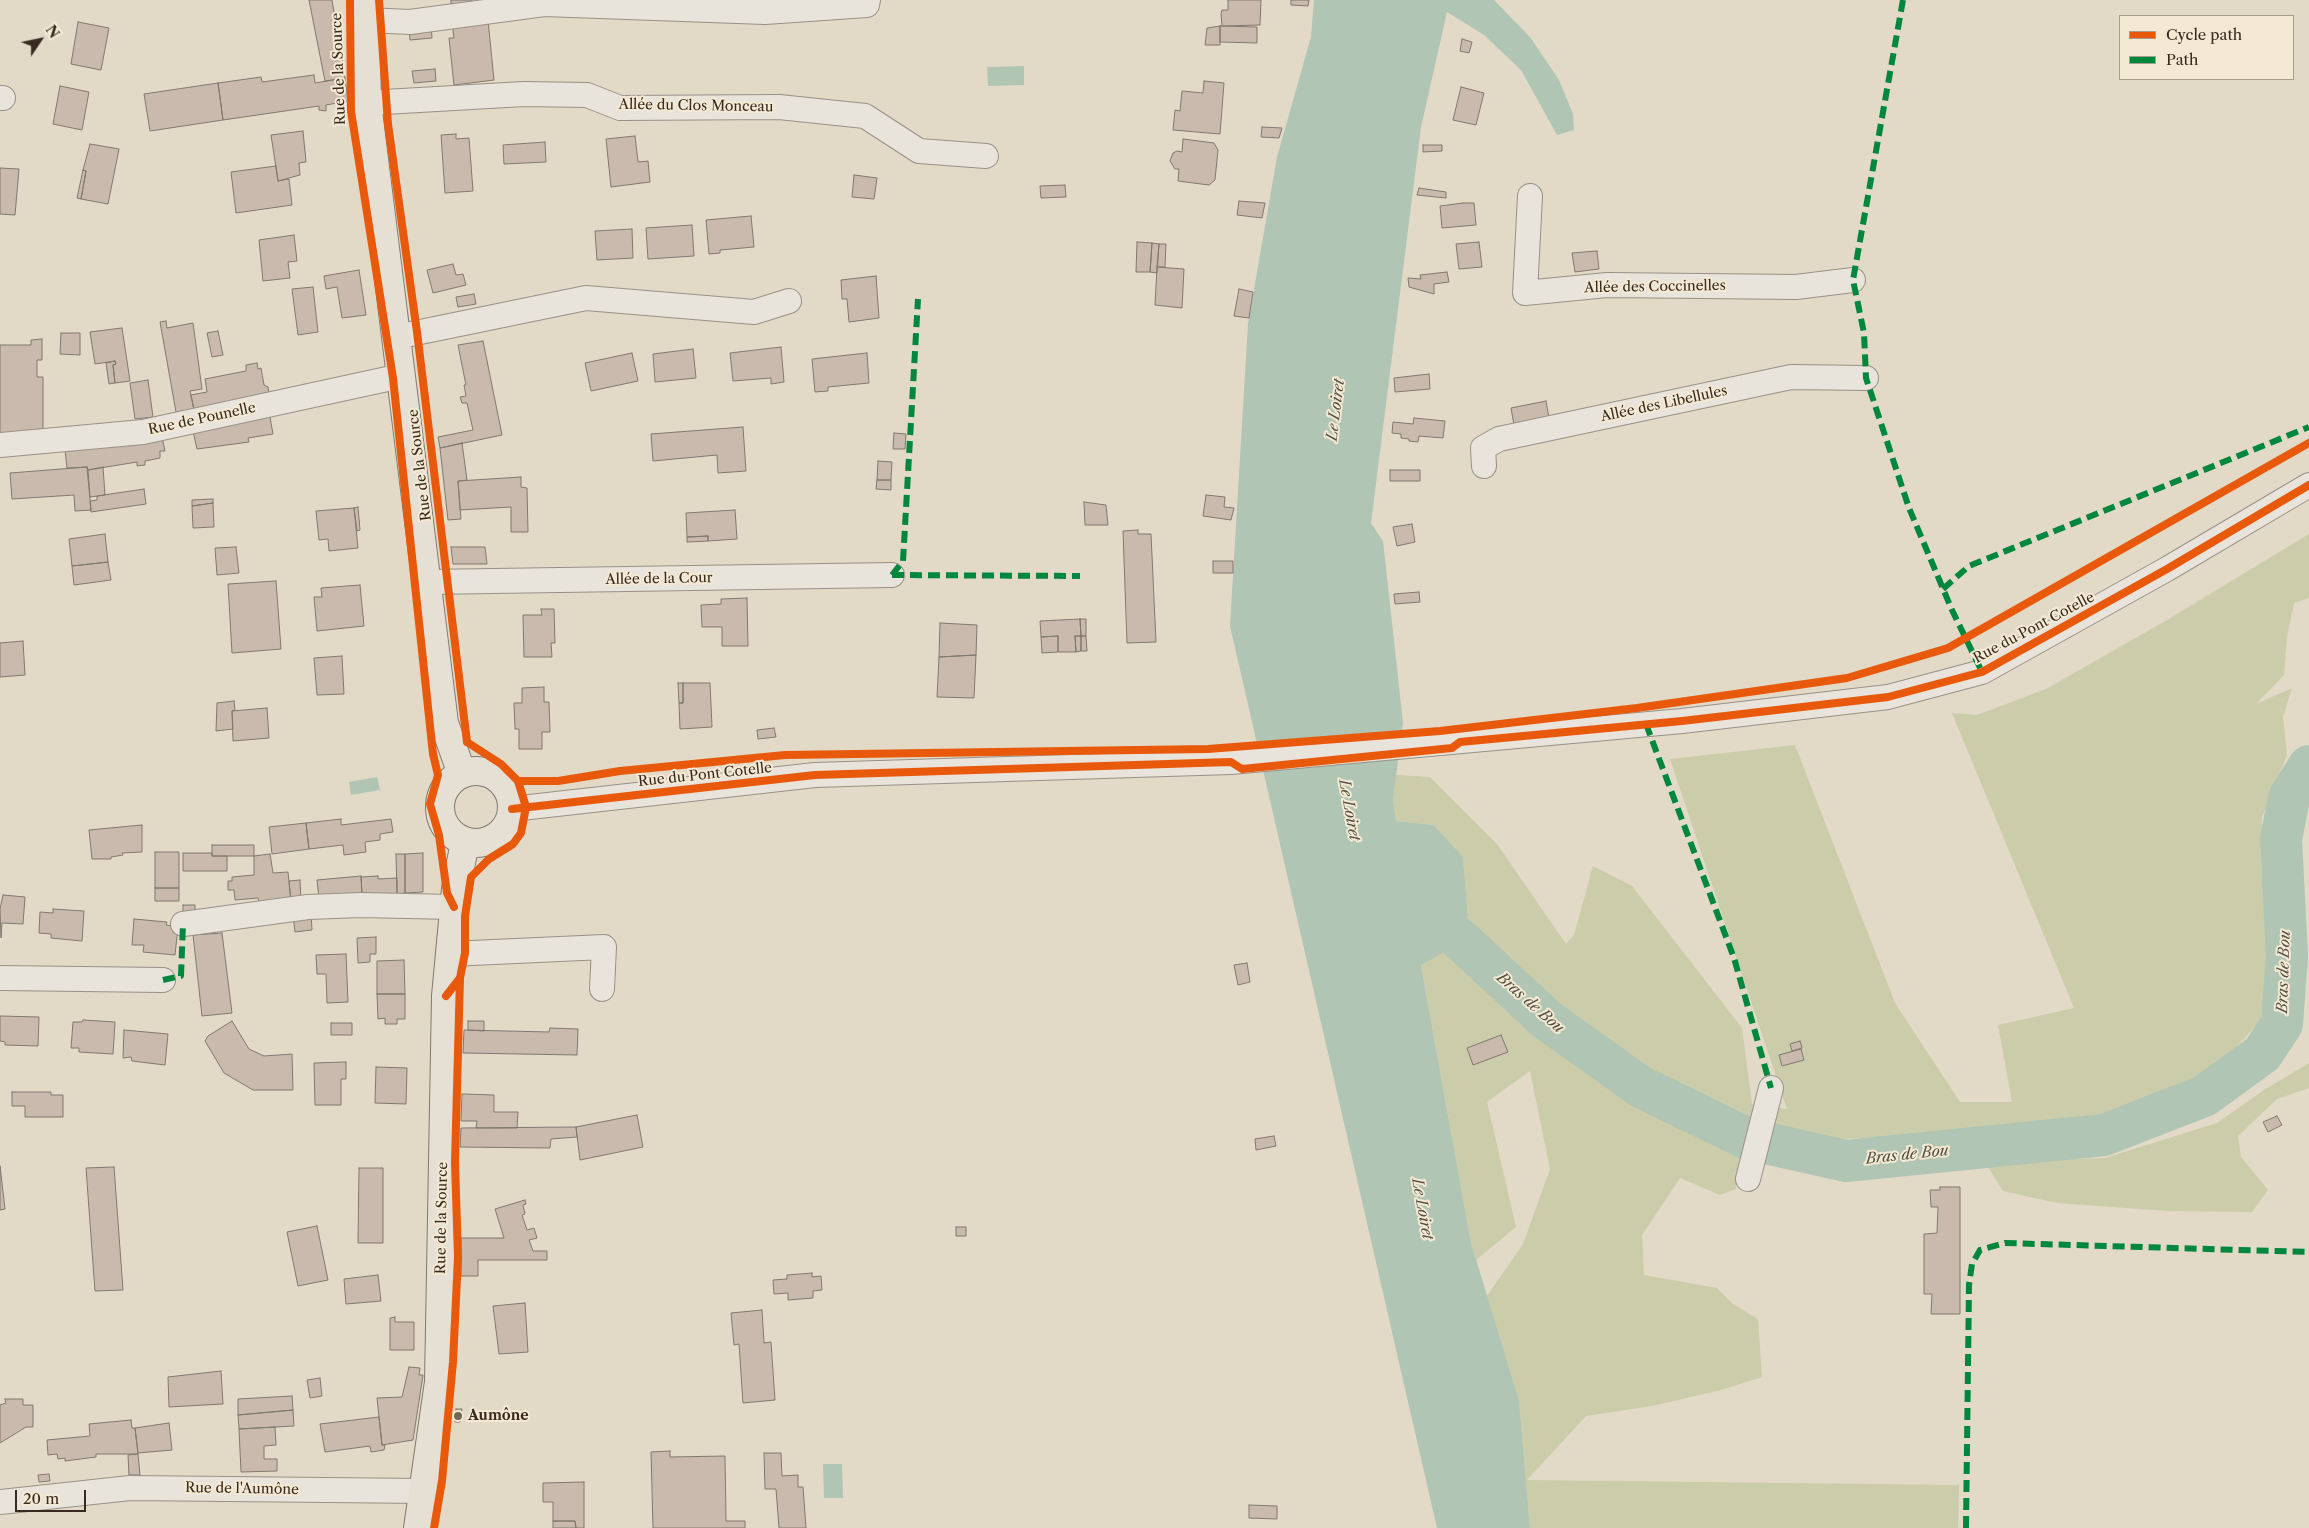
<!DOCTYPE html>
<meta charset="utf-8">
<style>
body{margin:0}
#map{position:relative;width:2309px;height:1528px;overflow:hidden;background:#e2d9c7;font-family:"Libre Caslon Text",serif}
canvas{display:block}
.legend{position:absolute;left:2119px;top:15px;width:175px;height:65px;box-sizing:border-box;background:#f4e9d3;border:1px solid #a99d8b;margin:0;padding:6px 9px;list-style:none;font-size:15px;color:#382a1f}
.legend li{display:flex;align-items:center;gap:10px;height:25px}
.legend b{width:25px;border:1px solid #a99d8b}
.north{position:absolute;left:15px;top:15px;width:50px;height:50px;-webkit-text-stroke:4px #f4e9d3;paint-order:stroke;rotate:56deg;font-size:14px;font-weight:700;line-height:20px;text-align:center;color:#382a1f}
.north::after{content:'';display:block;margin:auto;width:18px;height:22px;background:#382a1f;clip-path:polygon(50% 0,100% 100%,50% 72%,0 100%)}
.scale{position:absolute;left:15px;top:1490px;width:71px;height:22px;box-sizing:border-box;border:2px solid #382a1f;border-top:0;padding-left:6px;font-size:15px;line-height:18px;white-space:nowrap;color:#382a1f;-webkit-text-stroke:4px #f4e9d3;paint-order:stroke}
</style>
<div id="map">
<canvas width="2309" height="1528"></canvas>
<ul class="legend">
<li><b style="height:6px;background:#e8590c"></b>Cycle path</li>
<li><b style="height:6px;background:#00873e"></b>Path</li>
</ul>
<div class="north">N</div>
<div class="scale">20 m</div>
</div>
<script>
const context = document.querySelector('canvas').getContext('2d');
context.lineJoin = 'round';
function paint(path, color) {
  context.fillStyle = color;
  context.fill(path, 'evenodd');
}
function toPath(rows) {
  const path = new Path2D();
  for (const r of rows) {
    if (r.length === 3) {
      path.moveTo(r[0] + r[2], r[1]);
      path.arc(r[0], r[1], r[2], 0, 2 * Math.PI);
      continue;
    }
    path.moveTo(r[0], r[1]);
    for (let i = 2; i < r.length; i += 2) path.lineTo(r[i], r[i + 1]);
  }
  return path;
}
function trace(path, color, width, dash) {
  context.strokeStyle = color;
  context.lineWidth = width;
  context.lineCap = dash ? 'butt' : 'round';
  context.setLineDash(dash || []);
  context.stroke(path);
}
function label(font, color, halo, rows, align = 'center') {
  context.font = font + ' "Libre Caslon Text",serif';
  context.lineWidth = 4;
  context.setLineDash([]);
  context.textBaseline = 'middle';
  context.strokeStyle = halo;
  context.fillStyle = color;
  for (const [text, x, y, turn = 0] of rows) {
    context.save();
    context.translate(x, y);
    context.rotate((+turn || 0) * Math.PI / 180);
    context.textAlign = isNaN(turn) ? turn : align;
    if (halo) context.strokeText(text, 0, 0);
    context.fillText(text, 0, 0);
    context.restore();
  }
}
const green = toPath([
 [2309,534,2309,598,2294,603,2287,637,2284,675,2256,704,2292,688,2283,717,2287,755,2262,817,2261,865,2270,896,2273,949,2270,996,2259,1022,2233,1051,2203,1078,2117,1113,2059,1126,1945,1135,1833,1139,1787,1133,1625,1062,1504,957,1468,917,1463,857,1434,825,1396,821,1393,800,1396,775,1430,777,1497,844,1566,944,1574,935,1593,866,1632,886,1742,1028,1752,1104,1787,1109,1670,759,1795,745,1895,1003,1960,1102,2012,1102,1998,1025,2074,1008,1952,713,1977,715,2046,689,2167,620],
 [1448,950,1548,1042,1717,1147,1739,1158,1736,1189,1720,1195,1680,1178,1642,1235,1644,1275,1717,1288,1733,1304,1758,1319,1762,1377,1721,1390,1652,1406,1586,1416,1527,1480,1959,1485,1958,1528,1530,1528,1519,1400,1487,1296,1523,1244,1550,1169,1530,1071,1487,1102,1516,1227,1476,1260,1471,1243,1421,964],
 [2309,1063,2309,1088,2277,1099,2238,1136,2241,1157,2268,1190,2252,1212,2168,1211,2057,1203,2003,1191,1985,1162,2105,1158,2217,1123,2264,1090]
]);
const water = toPath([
 [1314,0,1494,0,1530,37,1559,80,1573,114,1574,130,1557,135,1521,70,1484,35,1447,12,1421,127,1371,523,1383,541,1403,723,1393,800,1396,821,1434,825,1463,857,1468,917,1448,950,1421,965,1471,1243,1519,1400,1530,1528,1437,1528,1230,626,1248,324,1277,157,1311,37],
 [1024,66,1024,85,988,86,987,67],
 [377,777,380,790,351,795,349,782],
 [823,1464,842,1464,843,1498,824,1498]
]);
const river = toPath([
 [1417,895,1438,919,1547,1020,1641,1087,1748,1139,1846,1161,2104,1135,2204,1096,2262,1054,2282,1024,2287,956,2281,839,2289,798,2309,766]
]);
const building = toPath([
 [309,0,332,0,345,78,325,81,309,0],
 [451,0,472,0,472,5,451,6,451,0],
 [1228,0,1261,0,1260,25,1222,26,1221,14,1222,10,1228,10,1228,0],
 [1291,0,1309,0,1308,6,1291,5,1291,0],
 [488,20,494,80,454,85,449,38,454,38,452,23,488,20],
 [78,22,109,28,101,70,71,64,78,22],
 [431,25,432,38,410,40,409,27,431,25],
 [1220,26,1257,27,1257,43,1220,42,1220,26],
 [1220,26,1220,45,1205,45,1207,28,1220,26],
 [1462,39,1472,42,1469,53,1460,51,1462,39],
 [435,69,436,81,414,83,412,71,435,69],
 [314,75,315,83,345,78,348,101,326,105,326,111,319,110,319,106,223,120,218,83,261,77,262,82,314,75],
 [1204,81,1224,83,1220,134,1173,130,1175,110,1180,111,1182,91,1203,93,1204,81],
 [218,83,223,120,150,131,144,94,218,83],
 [60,86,89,92,82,130,53,124,60,86],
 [1461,87,1484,93,1476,125,1453,120,1461,87],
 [1262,127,1282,128,1279,138,1261,137,1262,127],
 [303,131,306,162,299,163,300,175,278,181,271,135,303,131],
 [456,134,456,139,469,138,473,191,445,193,441,135,456,134],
 [635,136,638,162,648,161,650,182,611,187,606,139,635,136],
 [1183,139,1214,143,1218,150,1215,180,1209,185,1178,181,1179,169,1175,169,1170,161,1173,153,1177,151,1182,152,1183,139],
 [545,142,546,162,504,164,503,145,545,142],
 [90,144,119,149,108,204,81,199,86,171,83,170,90,144],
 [1423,145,1442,145,1442,151,1423,152,1423,145],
 [276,166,278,181,289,179,292,205,236,213,231,172,276,166],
 [0,168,19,169,15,215,0,214,0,168],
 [83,170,86,171,81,199,77,198,83,170],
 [854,175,877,178,874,199,852,197,854,175],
 [1065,185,1066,197,1041,198,1040,186,1065,185],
 [1419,188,1446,192,1446,198,1417,195,1419,188],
 [1239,201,1265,203,1262,218,1237,215,1239,201],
 [1463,203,1474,203,1476,225,1442,228,1440,206,1463,203],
 [751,216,754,247,720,250,720,253,709,254,706,220,751,216],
 [692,225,694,256,648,259,646,228,692,225],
 [632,229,633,258,597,260,595,231,632,229],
 [294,235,297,261,288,262,290,278,263,281,259,240,294,235],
 [1137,242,1152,243,1150,272,1136,272,1137,242],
 [1479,242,1482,267,1459,269,1456,244,1479,242],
 [1152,243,1159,244,1157,273,1150,272,1152,243],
 [1159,244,1166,244,1165,267,1157,267,1159,244],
 [1597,251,1599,269,1575,272,1572,253,1597,251],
 [453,264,456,275,463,274,466,285,433,293,427,270,453,264],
 [1157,267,1184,269,1182,308,1155,305,1157,267],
 [359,270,366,315,342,318,337,287,326,289,324,276,359,270],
 [1447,272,1449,282,1434,284,1434,294,1409,287,1408,278,1421,279,1420,275,1447,272],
 [876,276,879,318,849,322,847,299,842,299,841,280,876,276],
 [313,287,318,332,298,335,292,289,313,287],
 [1239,289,1253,292,1249,318,1234,316,1239,289],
 [474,294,476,304,458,307,456,297,474,294],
 [166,321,167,328,193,323,202,389,190,391,194,410,176,412,160,322,166,321],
 [122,328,130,381,115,383,113,365,116,364,115,361,95,364,90,332,122,328],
 [218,331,223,355,212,357,207,333,218,331],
 [61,333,80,333,80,355,60,354,61,333],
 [42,339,42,360,37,360,37,377,43,377,43,432,0,435,0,345,31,345,31,340,42,339],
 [483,341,502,435,440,448,438,437,473,430,467,403,462,403,460,397,466,396,464,385,466,385,458,345,483,341],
 [781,347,784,382,771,384,771,378,733,381,730,353,781,347],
 [693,349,696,378,655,382,653,354,693,349],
 [632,353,638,381,591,391,585,363,632,353],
 [867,353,869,383,828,387,828,391,815,392,812,359,867,353],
 [115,361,116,364,113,365,115,383,109,384,106,363,115,361],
 [257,363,258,369,261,368,264,385,268,387,269,396,194,410,191,395,207,392,205,379,246,371,246,365,257,363],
 [1429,374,1430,389,1395,392,1394,378,1429,374],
 [148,380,153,417,135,419,130,383,148,380],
 [1546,401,1549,418,1514,425,1511,408,1546,401],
 [270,417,273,434,248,438,249,442,197,449,193,431,270,417],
 [1414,418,1445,421,1443,438,1419,436,1418,442,1409,441,1409,439,1401,438,1401,434,1392,433,1393,422,1413,424,1414,418],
 [743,427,746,471,718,473,717,455,653,461,651,434,743,427],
 [894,433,906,434,905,449,893,449,894,433],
 [162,437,165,451,160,451,160,458,145,461,145,465,137,466,137,462,88,470,87,467,67,468,65,450,162,437],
 [462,443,467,480,458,481,461,519,448,520,440,448,462,443],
 [878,461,892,462,891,480,877,480,878,461],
 [87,467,91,510,75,511,74,495,12,499,10,473,87,467],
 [103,467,105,495,90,497,88,470,103,467],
 [1390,470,1420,470,1420,481,1390,481,1390,470],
 [521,477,521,487,527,488,528,532,511,532,511,507,460,510,458,481,521,477],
 [877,480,891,480,891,490,876,489,877,480],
 [144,489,146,504,91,512,90,501,97,500,97,496,144,489],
 [1206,495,1225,497,1224,507,1234,508,1231,520,1203,516,1206,495],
 [213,499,213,503,192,506,192,500,213,499],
 [1084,502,1106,505,1108,525,1085,525,1084,502],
 [213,503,214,527,193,528,192,506,213,503],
 [358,507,360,530,357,531,354,508,358,507],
 [354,508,358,548,329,551,328,539,319,540,316,511,354,508],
 [735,510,737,539,708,541,708,536,687,537,686,513,735,510],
 [1412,524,1415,542,1397,546,1393,527,1412,524],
 [1138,530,1138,534,1151,534,1156,642,1127,643,1123,531,1138,530],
 [105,534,108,562,72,566,69,539,105,534],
 [708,536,708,541,687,542,687,537,708,536],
 [236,547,239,573,217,575,215,548,236,547],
 [451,547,485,547,487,564,453,564,451,547],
 [1213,561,1233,561,1233,573,1213,573,1213,561],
 [108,562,111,580,74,585,72,566,108,562],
 [276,581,281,649,232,653,228,584,276,581],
 [360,585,364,626,317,631,314,597,322,597,321,588,360,585],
 [1419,592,1420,602,1395,604,1394,594,1419,592],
 [747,598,748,646,722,646,722,627,702,627,701,605,721,604,721,599,747,598],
 [541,609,554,609,555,643,551,643,552,657,524,657,523,615,542,615,541,609],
 [1080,619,1086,619,1086,636,1081,636,1080,619],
 [1080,619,1081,636,1075,636,1076,652,1058,652,1058,636,1041,637,1040,621,1080,619],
 [940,623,977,625,976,655,939,657,940,623],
 [1058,636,1058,652,1042,653,1041,637,1058,636],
 [1075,636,1081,636,1081,651,1076,652,1075,636],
 [1081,636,1086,636,1087,651,1081,651,1081,636],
 [23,641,25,675,0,677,0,643,23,641],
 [976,655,974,698,937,697,939,657,976,655],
 [342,656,344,694,317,695,314,658,342,656],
 [678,683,683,683,683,703,679,703,678,683],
 [683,683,710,683,712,727,680,729,679,703,683,703,683,683],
 [544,687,544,702,549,702,550,732,542,732,542,749,519,749,519,729,515,729,514,703,522,703,522,688,544,687],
 [234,701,235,710,232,711,233,729,216,731,217,703,234,701],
 [267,708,269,738,233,741,232,711,267,708],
 [774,728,776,737,758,739,757,730,774,728],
 [341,819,341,825,391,819,393,832,380,834,380,840,365,842,366,852,344,855,343,845,309,849,306,823,341,819],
 [306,823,309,849,272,854,269,827,306,823],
 [142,825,142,852,122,853,123,855,111,857,111,859,92,859,89,830,142,825],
 [212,845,254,845,254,856,212,856,212,845],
 [155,852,179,852,179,888,155,888,155,852],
 [183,853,212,853,212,856,227,856,227,871,183,871,183,853],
 [423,853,423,892,405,893,405,854,423,853],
 [270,854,273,873,288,872,291,901,259,904,258,898,235,900,234,890,228,890,228,881,232,881,232,877,254,875,254,856,270,854],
 [396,854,405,854,405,893,397,894,396,854],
 [361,876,362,894,319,899,317,880,361,876],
 [378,876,378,879,397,878,397,894,362,895,361,877,378,876],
 [300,880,301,902,291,903,289,881,300,880],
 [155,888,179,888,179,901,155,901,155,888],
 [3,895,25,897,23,924,2,923,1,938,0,909,3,895],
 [183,905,195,905,195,918,183,919,183,905],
 [53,909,84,911,82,941,51,938,51,934,39,933,40,912,53,913,53,909],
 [311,913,312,930,295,932,293,915,311,913],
 [134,919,167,922,166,925,178,927,175,955,143,952,144,945,132,945,134,919],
 [222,933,232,1013,202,1016,193,935,222,933],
 [376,937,376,954,370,954,370,962,358,963,357,938,376,937],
 [346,954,348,1002,327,1003,326,974,317,974,316,955,346,954],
 [404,960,405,994,377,994,377,961,404,960],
 [1247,963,1250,982,1238,985,1234,965,1247,963],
 [377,994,405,994,405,1019,397,1019,397,1024,385,1024,385,1018,378,1019,377,994],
 [0,1016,39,1017,38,1046,5,1045,5,1042,0,1041,0,1016],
 [83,1020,115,1022,113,1054,79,1052,79,1048,71,1048,73,1022,82,1022,83,1020],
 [232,1021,249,1049,264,1056,292,1054,293,1090,253,1090,224,1073,205,1041,208,1036,232,1021],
 [468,1021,484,1021,484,1031,468,1030,468,1021],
 [331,1023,352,1023,352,1035,331,1035,331,1023],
 [550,1028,578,1029,577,1055,463,1053,464,1030,549,1032,550,1028],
 [124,1030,168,1034,165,1065,132,1061,131,1057,123,1058,124,1030],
 [1501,1035,1508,1052,1473,1065,1467,1048,1501,1035],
 [1800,1041,1802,1048,1792,1051,1790,1044,1800,1041],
 [1801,1049,1804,1060,1782,1066,1779,1055,1801,1049],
 [346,1062,346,1079,341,1079,341,1105,315,1105,314,1063,346,1062],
 [376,1067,407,1068,406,1104,375,1103,376,1067],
 [12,1092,51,1092,51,1095,63,1095,63,1117,25,1117,25,1106,12,1106,12,1092],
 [462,1094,494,1095,494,1112,518,1112,517,1128,476,1128,477,1121,461,1121,462,1094],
 [637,1115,643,1147,580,1160,576,1127,637,1115],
 [2277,1116,2282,1125,2268,1132,2263,1122,2277,1116],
 [576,1127,577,1137,551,1139,550,1148,460,1147,461,1128,576,1127],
 [1274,1136,1276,1146,1256,1150,1255,1139,1274,1136],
 [0,1166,5,1209,0,1210,0,1166],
 [114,1167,123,1290,95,1291,86,1168,114,1167],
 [359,1168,383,1168,383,1243,358,1243,359,1168],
 [1940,1187,1960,1187,1960,1314,1931,1314,1932,1294,1924,1294,1924,1234,1937,1233,1938,1207,1931,1207,1930,1190,1940,1190,1940,1187],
 [525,1200,526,1204,523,1205,525,1214,522,1215,527,1230,534,1228,537,1238,529,1240,533,1251,547,1251,547,1260,478,1260,478,1276,461,1276,461,1238,504,1238,495,1209,525,1200],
 [317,1226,328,1280,298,1286,287,1232,317,1226],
 [956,1227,966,1227,966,1236,956,1236,956,1227],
 [812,1273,812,1277,821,1276,822,1290,813,1291,813,1298,788,1300,788,1293,774,1294,773,1280,787,1279,787,1275,812,1273],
 [378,1275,381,1301,346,1304,344,1279,378,1275],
 [525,1303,528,1352,499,1354,493,1306,525,1303],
 [762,1310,764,1343,771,1342,775,1400,743,1403,739,1344,734,1345,731,1313,762,1310],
 [395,1317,395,1322,414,1322,414,1350,390,1350,390,1318,395,1317],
 [409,1367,420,1368,419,1375,423,1375,413,1440,382,1445,377,1398,402,1397,409,1367],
 [221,1371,223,1404,169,1407,168,1377,221,1371],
 [320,1378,322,1396,310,1398,307,1380,320,1378],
 [292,1396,293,1410,238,1415,238,1399,292,1396],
 [5,1399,23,1399,23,1405,33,1405,33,1427,26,1427,0,1443,0,1405,6,1403,5,1399],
 [456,1409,462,1409,460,1422,455,1422,456,1409],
 [293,1410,294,1426,239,1429,238,1415,293,1410],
 [379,1417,382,1445,385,1445,384,1450,371,1452,370,1446,325,1452,320,1424,379,1417],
 [131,1420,132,1428,135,1428,138,1454,96,1454,96,1457,65,1461,65,1458,58,1459,57,1454,48,1455,47,1440,90,1436,89,1424,131,1420],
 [169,1423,172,1450,138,1453,135,1428,169,1423],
 [275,1427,276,1445,264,1446,264,1459,277,1459,277,1471,241,1472,239,1429,275,1427],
 [670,1451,670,1457,725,1456,726,1521,745,1521,745,1528,653,1528,651,1452,670,1451],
 [764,1453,781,1453,782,1476,798,1475,798,1487,803,1487,806,1528,779,1528,776,1489,765,1489,764,1453],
 [138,1454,140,1475,129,1475,128,1455,138,1454],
 [49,1474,50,1481,39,1482,38,1475,49,1474],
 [584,1482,584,1528,576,1528,575,1521,553,1521,553,1502,543,1502,543,1483,584,1482],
 [1249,1505,1277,1506,1277,1519,1249,1518,1249,1505],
 [553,1521,575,1521,576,1528,553,1528,553,1521]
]);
const minor = toPath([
 [366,20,410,22,544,4,765,12,867,5,868,0],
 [0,98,3,98],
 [367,103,524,94,587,95,620,108,779,107,865,116,919,151,986,156],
 [1530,196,1525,293,1607,285,1796,287,1853,280],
 [396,337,586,298,754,312,789,301],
 [0,445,143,432,401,376],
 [1484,466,1483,448,1499,439,1791,377,1866,378],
 [427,582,892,575],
 [512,809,815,775,1231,762,1682,721,1888,697,1982,672,2167,569,2309,485],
 [183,924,308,907,361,905,454,907],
 [450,954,604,947,602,989],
 [0,978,163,980],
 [1748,1179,1771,1088],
 [0,1502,130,1488,424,1491]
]);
const major = toPath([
 [365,0,367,103,444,723,462,774],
 [476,807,36],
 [418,1528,439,1382,446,996,456,889,465,842]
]);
const quiet = toPath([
 [1903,0,1853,280,1864,333,1866,378,1909,508,1952,610,1982,672],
 [892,575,903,561,918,299],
 [892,575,1080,576],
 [1943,589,1969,566,2309,427],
 [1646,724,1734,958,1771,1088],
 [163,980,181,976,183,924],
 [1966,1528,1969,1285,1972,1264,1980,1250,2005,1243,2309,1252]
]);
const cycleway = toPath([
 [350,0,351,111,393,378,433,754,438,775,430,804,439,835,447,893,454,907],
 [379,0,388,124,417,332,467,742],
 [518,781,558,781,620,771,785,755,1208,749,1440,731,1637,708,1847,678,1948,648,2309,443],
 [512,809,815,775,1231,762,1242,769,1452,748,1460,742,1682,721,1888,697,1982,672,2167,569,2309,485],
 [446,996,460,978,465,953,465,916,471,877,489,859,513,844,521,833,526,807,518,781,501,764,467,742],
 [434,1528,442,1481,453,1362,458,1257,455,1162,460,978]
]);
const markers = [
 [458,1416,5,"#74675a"]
];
const streetNames = [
 ["Rue de la Source",339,69,-92],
 ["Allée du Clos Monceau",696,106,1],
 ["Allée des Coccinelles",1655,287,-1],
 ["Allée des Libellules",1664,404,-12],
 ["Rue de Pounelle",202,419,-12],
 ["Rue de la Source",420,465,-97],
 ["Allée de la Cour",659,579,-1],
 ["Rue du Pont Cotelle",2034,628,-28],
 ["Rue du Pont Cotelle",705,775,-6],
 ["Rue de la Source",442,1218,-89],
 ["Rue de l'Aumône",242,1489,1]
];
const poiNames = [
 ["Aumône",468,1416]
];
const waterNames = [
 ["Le Loiret",1336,410,-83],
 ["Le Loiret",1349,810,80],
 ["Bras de Bou",2284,972,-88],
 ["Bras de Bou",1530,1003,41],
 ["Bras de Bou",1907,1155,-6],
 ["Le Loiret",1422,1209,80]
];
paint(green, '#cbcca9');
paint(water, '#b0c5b3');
trace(river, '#b0c5b3', 42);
paint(building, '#cabaad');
trace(building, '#80796f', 1);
trace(minor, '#989186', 26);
trace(major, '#80796f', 30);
trace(minor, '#e8e3db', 24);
trace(major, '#e5dfd4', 28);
trace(quiet, '#00873e', 6, [12, 6]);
trace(cycleway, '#e8590c', 8);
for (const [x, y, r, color] of markers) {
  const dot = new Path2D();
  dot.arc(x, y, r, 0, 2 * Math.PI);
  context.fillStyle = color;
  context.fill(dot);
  trace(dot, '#f4e9d3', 2);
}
label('14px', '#382a1f', '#f4e9d3', streetNames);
label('bold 14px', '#382a1f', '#f4e9d3', poiNames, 'left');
label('italic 15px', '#514f42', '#f4e9d3', waterNames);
</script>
